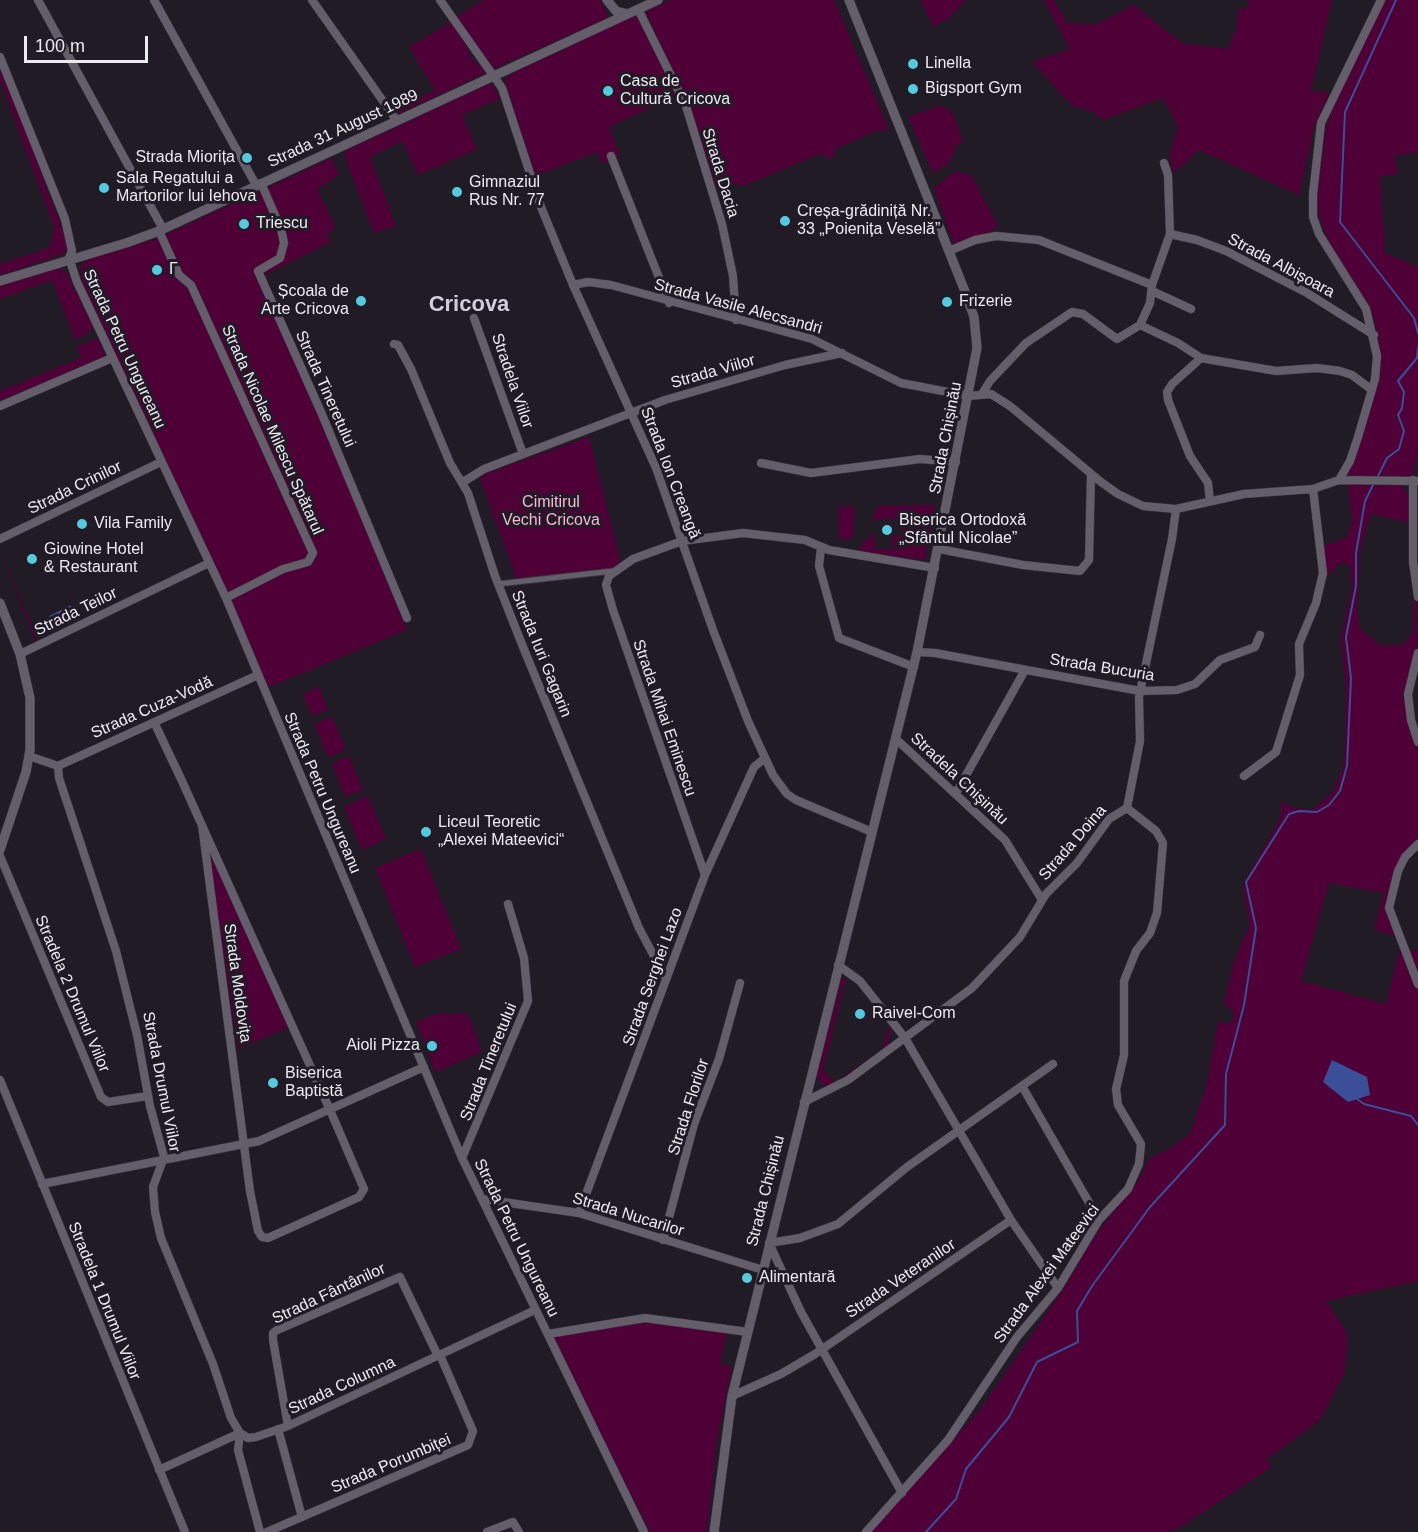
<!DOCTYPE html>
<meta charset="utf-8">
<style>
body{margin:0}
#map{position:relative;width:1418px;height:1532px;overflow:hidden;background:#211b26;font-family:Helvetica,sans-serif}
canvas{display:block}
.scale{position:absolute;left:24px;top:36px;width:124px;height:27px;box-sizing:border-box;border:3px solid #ede9f1;border-top:0;padding-left:8px;font-size:18px;line-height:21px;white-space:nowrap;color:#ede9f1;-webkit-text-stroke:4px #211b26;paint-order:stroke}
</style>
<div id="map">
<canvas width="1418" height="1532"></canvas>
<div class="scale">100 m</div>
</div>
<script>
const context = document.querySelector('canvas').getContext('2d');
context.lineJoin = 'round';
function paint(path, color) {
  context.fillStyle = color;
  context.fill(path, 'evenodd');
}
function toPath(rows) {
  const path = new Path2D();
  for (const r of rows) {
    path.moveTo(r[0], r[1]);
    for (let i = 2; i < r.length; i += 2) path.lineTo(r[i], r[i + 1]);
  }
  return path;
}
function trace(path, color, width, dash) {
  context.strokeStyle = color;
  context.lineWidth = width;
  context.lineCap = dash ? 'butt' : 'round';
  context.setLineDash(dash || []);
  context.stroke(path);
}
function label(font, color, halo, rows, align = 'center') {
  context.font = font + ' Helvetica,sans-serif';
  context.lineWidth = 6;
  context.setLineDash([]);
  context.textBaseline = 'middle';
  context.strokeStyle = halo;
  context.fillStyle = color;
  for (const [text, x, y, turn = 0] of rows) {
    context.save();
    context.translate(x, y);
    context.rotate((+turn || 0) * Math.PI / 180);
    context.textAlign = isNaN(turn) ? turn : align;
    if (halo) context.strokeText(text, 0, 0);
    context.fillText(text, 0, 0);
    context.restore();
  }
}
const green = toPath([
 [484,0,600,0,608,15,607,18,495,68,491,67,456,17],
 [670,0,834,0,889,130,876,131,835,149,834,158,825,158,822,153,741,187,739,183,720,191,713,183,688,104,646,12],
 [920,0,966,0,950,17,934,27],
 [1044,0,1054,0,1067,23,1097,24,1134,5,1182,43,1229,49,1231,39,1237,29,1238,9,1247,9,1249,0,1332,0,1311,91,1329,93,1315,124,1299,195,1199,150,1174,173,1169,157,1178,127,1163,98,1103,120,1093,112,1071,105,1032,62,1070,49],
 [1386,0,1418,0,1418,152,1395,156,1398,175,1380,176,1385,253,1418,267,1418,451,1412,477,1348,476,1381,369,1380,347,1373,313,1329,243,1319,216,1317,200,1325,132,1332,107],
 [634,16,639,18,676,96,609,127,620,156,609,162,601,162,597,152,535,176,505,80,509,75],
 [450,23,463,39,473,61,481,66,485,73,398,114,393,111,435,90,409,47],
 [0,66,67,241,68,248,63,254,0,275,0,264,46,249,51,244,54,227,0,79],
 [489,84,493,85,500,99,462,115,477,149,418,175,402,141,370,157,396,226,374,233,344,155,347,150],
 [940,105,953,113,963,142,954,147,955,151,948,164,933,173,908,117],
 [332,158,339,175,317,189,336,228,326,234,331,242,265,275,317,397,316,410,407,630,264,689,229,594,87,293,80,276,81,266,87,260,156,239],
 [955,171,971,175,997,224,995,230,959,243,953,242,934,188],
 [57,267,67,273,93,327,89,333,75,340,52,280,0,299,0,286],
 [98,338,105,356,0,401,0,391,81,358,77,347],
 [589,437,621,563,613,568,516,578,479,476],
 [1348,484,1398,484,1409,494,1411,523,1371,514,1360,550,1357,609,1360,629,1380,645,1403,645,1413,632,1413,599,1416,599,1418,643,1411,668,1409,721,1418,748,1418,841,1394,872,1388,891,1386,907,1394,936,1374,929,1384,893,1329,883,1301,981,1386,1004,1400,949,1406,947,1410,952,1418,950,1418,1281,1326,1301,1347,1332,1348,1345,1344,1374,1320,1420,1267,1459,1272,1467,1179,1528,1169,1532,871,1532,980,1410,1063,1290,1095,1236,1137,1183,1150,1158,1168,1150,1190,1134,1206,1087,1218,1022,1232,1023,1233,1011,1224,1005,1233,965,1249,926,1243,884,1280,819,1282,802,1295,808,1312,810,1332,793,1344,765,1346,687,1341,639,1352,587,1350,566,1341,562,1330,574,1326,574,1323,546,1346,538,1352,521],
 [935,505,925,560,859,551,864,539,867,541,871,537,868,535,872,533,875,536,875,549,899,549,899,546,892,546,892,536,902,536,902,527,909,527,909,523,902,523,902,518,871,520,878,506],
 [855,506,853,539,839,539,838,507],
 [0,550,37,637,32,645,34,637],
 [319,687,328,710,312,716,303,694],
 [332,717,346,750,328,757,314,724],
 [349,756,363,790,345,797,332,763],
 [368,796,386,839,362,850,344,807],
 [421,849,461,949,415,967,375,868],
 [211,855,289,1027,238,1049,208,856],
 [843,975,847,983,845,982,823,1071,835,1082,883,1049,888,1026,891,1031,886,1051,830,1085,822,1084,817,1076],
 [445,1012,447,1016,464,1012,471,1021,482,1052,435,1072,416,1021],
 [640,1320,727,1331,720,1364,732,1366,716,1445,707,1532,650,1532,552,1335]
]);
const water = toPath([
 [71,605,72,614,53,624,49,616],
 [1332,1060,1367,1077,1370,1095,1348,1102,1323,1082]
]);
const stream = toPath([
 [1396,0,1345,112,1340,222,1414,318,1418,333],
 [1377,478,1387,458,1399,449,1404,431,1398,415,1402,408,1404,392,1398,381,1417,358,1418,348],
 [1357,1099,1364,1104,1411,1116,1418,1125],
 [926,1532,956,1499,966,1469,1009,1417,1037,1362,1078,1342,1077,1311,1092,1286,1150,1207,1225,1125,1226,1074,1244,1005,1256,928,1246,882,1289,814,1299,811,1317,812,1329,805,1340,791,1347,766,1351,678,1346,637,1356,586,1356,553,1365,501,1374,483]
]);
const pedestrian = toPath([
 [498,584,613,571]
]);
const minor = toPath([
 [38,0,163,229],
 [154,0,256,185],
 [312,0,397,121],
 [440,0,502,88,541,207,573,285,656,468,713,630,748,721,773,775,787,794,796,800,872,832],
 [638,9,686,106,722,224,733,276,736,320],
 [0,57,65,219,72,251,69,258,77,282,226,598,462,1158,644,1532],
 [611,156,669,303],
 [261,183,281,229,284,243,280,258,258,271,321,412,407,618],
 [159,231,179,275,191,285,313,553,308,562,283,569,226,598],
 [1170,234,1197,240,1226,251,1307,293,1374,335],
 [949,251,975,240,996,236,1039,240,1152,285],
 [573,285,588,282,611,285,812,339,901,383,969,396,991,394,1010,406,1101,482,1118,494,1143,506,1176,509,1244,494,1313,489,1339,480,1418,481],
 [1152,291,1191,309],
 [474,318,523,454],
 [1140,325,1178,343,1201,358,1276,371,1317,368,1340,371,1352,375,1372,390],
 [394,344,398,345,411,369,450,463,468,493,495,576,523,647,639,928,665,977],
 [1201,358,1172,384,1167,392,1168,400,1190,456,1208,483,1210,501],
 [982,394,990,381,1026,343,1072,312,1083,314,1117,339,1140,325,1150,303,1152,285,1170,234,1168,175,1164,163],
 [0,406,112,358],
 [761,463,811,473,920,459,956,462],
 [1339,480,1350,461,1358,437,1375,379,1377,356,1366,309,1319,234,1313,217,1313,194,1321,123,1381,0],
 [1413,480,1413,562,1418,597],
 [463,482,484,469,665,400,785,365,842,353],
 [0,539,161,462],
 [821,548,819,566,839,638,914,667],
 [939,549,1023,565,1080,571,1089,560,1091,474],
 [917,652,935,653,1140,691,1177,690,1195,684,1220,660,1255,647,1260,635],
 [1418,653,1408,694,1411,720,1418,742],
 [20,654,209,563],
 [154,722,182,781,330,1110,364,1189,359,1197,268,1238,262,1237,258,1231,250,1191,202,825],
 [896,739,1005,840,1042,900],
 [29,756,58,766],
 [58,766,59,778,116,951,137,1035,150,1106,164,1157,153,1187,155,1212,161,1238,213,1364,231,1418,240,1433,238,1450,260,1532],
 [58,766,258,675],
 [1244,776,1276,752,1300,675,1299,644,1316,603,1323,573,1313,489],
 [956,793,1025,670],
 [1127,808,1140,741,1139,697,1172,539,1176,509],
 [1418,844,1405,857,1398,871,1389,908,1418,984],
 [0,856,101,1097,108,1102,148,1096],
 [705,875,613,610,606,585,609,576,633,559,682,541,743,533,805,540,829,550,935,568],
 [838,965,860,981,905,1038,1011,1220,1058,1288],
 [0,1080,185,1532],
 [1022,1086,1099,1220],
 [804,1102,848,1080,972,988,1020,937,1046,894,1077,863,1109,819,1127,808],
 [462,1158,528,1001,524,958,508,904],
 [42,1184,259,1141,424,1067],
 [482,1199,579,1213,763,1270],
 [579,1213,705,875,754,767,765,758],
 [663,1240,694,1124,719,1059,740,983],
 [548,1334,645,1318,748,1332],
 [732,1396,781,1374,815,1354,1011,1220],
 [288,1426,273,1340,273,1333,277,1330,400,1277,438,1356],
 [278,1429,302,1517],
 [240,1433,248,1438,256,1437,288,1426,535,1310],
 [159,1470,240,1433],
 [902,1493,801,1312,769,1243,800,1238,838,1224,907,1167,1053,1064],
 [267,1532,468,1445,473,1431,440,1355],
 [487,1532,513,1522,519,1532],
 [866,1532,948,1440,1017,1337,1058,1288,1099,1220,1128,1189,1139,1164,1141,1144,1118,1105,1116,1089,1124,1055,1124,981,1136,951,1150,933,1157,913,1163,843,1156,831,1127,808]
]);
const tertiary = toPath([
 [607,0,616,11,628,14],
 [0,281,126,243,159,231,658,0],
 [0,603,20,654,30,698,30,750,26,772,0,850],
 [714,1532,732,1396,917,652,977,348,974,317,964,289,849,0]
]);
const markers = [
 [913,64,6,"#55cadf"],
 [913,89,6,"#55cadf"],
 [608,91,6,"#55cadf"],
 [247,158,6,"#55cadf"],
 [104,188,6,"#55cadf"],
 [457,192,6,"#55cadf"],
 [785,221,6,"#55cadf"],
 [244,224,6,"#55cadf"],
 [157,270,6,"#55cadf"],
 [361,301,6,"#55cadf"],
 [947,302,6,"#55cadf"],
 [82,524,6,"#55cadf"],
 [887,530,6,"#55cadf"],
 [32,559,6,"#55cadf"],
 [426,832,6,"#55cadf"],
 [860,1014,6,"#55cadf"],
 [432,1046,6,"#55cadf"],
 [273,1083,6,"#55cadf"],
 [747,1278,6,"#55cadf"]
];
const poiNames = [
 ["Linella",925,64],
 ["Casa de",620,82],
 ["Cultură Cricova",620,100],
 ["Bigsport Gym",925,89],
 ["Strada Miorița",235,158,"right"],
 ["Sala Regatului a",116,179],
 ["Martorilor lui Iehova",116,197],
 ["Gimnaziul",469,183],
 ["Rus Nr. 77",469,201],
 ["Creșa-grădiniță Nr.",797,212],
 ["33 „Poienița Veselă”",797,230],
 ["Triescu",256,224],
 ["Г",169,270],
 ["Școala de",349,292,"right"],
 ["Arte Cricova",349,310,"right"],
 ["Frizerie",959,302],
 ["Biserica Ortodoxă",899,521],
 ["„Sfântul Nicolae”",899,539],
 ["Vila Family",94,524],
 ["Giowine Hotel",44,550],
 ["& Restaurant",44,568],
 ["Liceul Teoretic",438,823],
 ["„Alexei Mateevici“",438,841],
 ["Raivel-Com",872,1014],
 ["Aioli Pizza",420,1046,"right"],
 ["Biserica",285,1074],
 ["Baptistă",285,1092],
 ["Alimentară",759,1278]
];
const streetNames = [
 ["Strada 31 August 1989",343,129,-25],
 ["Strada Dacia",720,173,73],
 ["Strada Albișoara",1281,266,28],
 ["Strada Vasile Alecsandri",738,307,15],
 ["Strada Petru Ungureanu",124,349,65],
 ["Strada Viilor",713,372,-16],
 ["Stradela Viilor",512,381,71],
 ["Strada Tineretului",325,389,66],
 ["Strada Nicolae Milescu Spătarul",272,430,66],
 ["Strada Chișinău",946,438,-79],
 ["Strada Ion Creangă",670,473,69],
 ["Strada Crinilor",75,488,-26],
 ["Strada Teilor",76,612,-26],
 ["Strada Iuri Gagarin",541,654,68],
 ["Strada Bucuria",1102,668,9],
 ["Strada Cuza-Vodă",152,708,-24],
 ["Strada Mihai Eminescu",664,718,71],
 ["Stradela Chişinău",959,779,43],
 ["Strada Petru Ungureanu",322,793,67],
 ["Strada Doina",1073,843,-49],
 ["Strada Serghei Lazo",653,977,-70],
 ["Strada Moldovița",237,983,82],
 ["Stradela 2 Drumul Viilor",72,994,67],
 ["Strada Tineretului",489,1062,-68],
 ["Strada Drumul Viilor",161,1082,79],
 ["Strada Florilor",689,1107,-72],
 ["Strada Chișinău",766,1191,-76],
 ["Strada Nucarilor",628,1215,17],
 ["Strada Petru Ungureanu",516,1238,64],
 ["Strada Alexei Mateevici",1047,1274,-54],
 ["Strada Veteranilor",901,1279,-34],
 ["Strada Fântânilor",329,1294,-25],
 ["Stradela 1 Drumul Viilor",104,1301,68],
 ["Strada Columna",342,1386,-25],
 ["Strada Porumbiței",391,1464,-23]
];
const parkNames = [
 ["Cimitirul",551,503],
 ["Vechi Cricova",551,521]
];
const districtNames = [
 ["Cricova",469,305]
];
paint(green, '#4f0036');
paint(water, '#3b4f98');
trace(stream, '#3b4f98', 2);
trace(pedestrian, '#3c3841', 7);
trace(minor, '#3c3841', 9);
trace(tertiary, '#3c3841', 10);
trace(pedestrian, '#645e6b', 5);
trace(minor, '#645e6b', 8);
trace(tertiary, '#645e6b', 9);
for (const [x, y, r, color] of markers) {
  const dot = new Path2D();
  dot.arc(x, y, r, 0, 2 * Math.PI);
  context.fillStyle = color;
  context.fill(dot);
  trace(dot, '#211b26', 2);
}
label('16px', '#ede9f1', '#211b26', poiNames, 'left');
label('16px', '#ede9f1', '#211b26', streetNames);
label('16px', '#f8b4d9', '#211b26', parkNames);
label('bold 22px', '#d3ccdb', '#211b26', districtNames);
</script>
